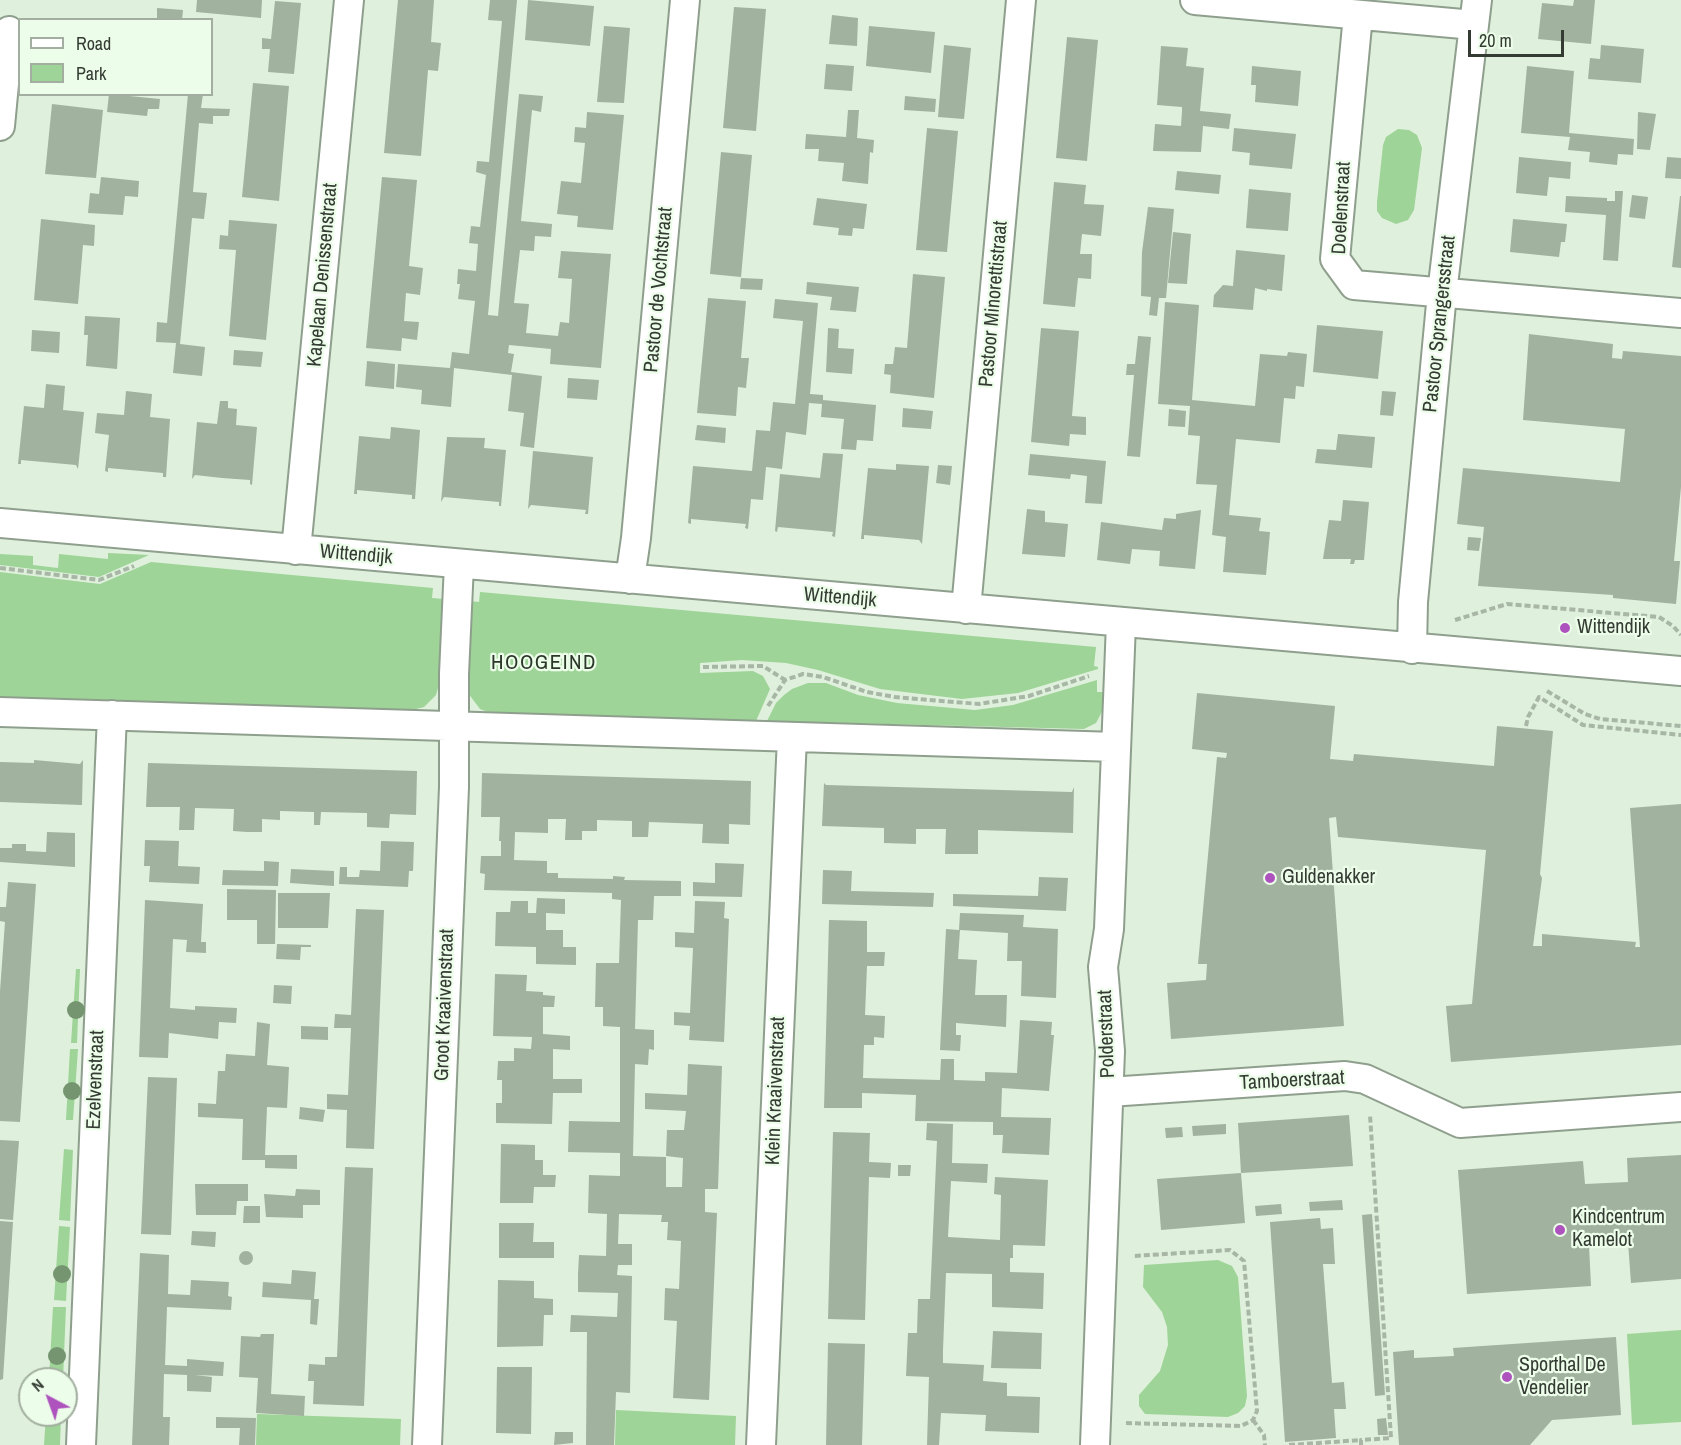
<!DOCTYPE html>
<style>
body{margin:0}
#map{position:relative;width:1681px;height:1445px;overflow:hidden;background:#dff0dc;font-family:"Archivo Narrow",sans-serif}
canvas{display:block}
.legend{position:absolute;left:18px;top:18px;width:195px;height:78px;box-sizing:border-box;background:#ecfde9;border:2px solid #a2afa0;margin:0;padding:8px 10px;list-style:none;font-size:18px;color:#343b33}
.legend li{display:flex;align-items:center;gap:12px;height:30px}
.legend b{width:30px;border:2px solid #a2afa0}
.north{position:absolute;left:18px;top:1367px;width:60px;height:60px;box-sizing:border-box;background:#ecfde9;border:2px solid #a2afa0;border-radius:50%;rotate:319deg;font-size:16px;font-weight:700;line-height:24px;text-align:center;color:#343b33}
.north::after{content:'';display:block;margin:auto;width:21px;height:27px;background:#ae53be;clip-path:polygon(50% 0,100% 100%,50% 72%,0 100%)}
.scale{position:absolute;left:1468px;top:30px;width:96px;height:27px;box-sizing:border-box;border:3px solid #343b33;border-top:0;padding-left:8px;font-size:18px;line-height:21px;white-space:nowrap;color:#343b33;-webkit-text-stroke:4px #ecfde9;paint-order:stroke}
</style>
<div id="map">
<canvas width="1681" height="1445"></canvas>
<ul class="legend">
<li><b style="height:8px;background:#fff"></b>Road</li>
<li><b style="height:16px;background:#9ed497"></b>Park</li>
</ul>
<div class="north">N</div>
<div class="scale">20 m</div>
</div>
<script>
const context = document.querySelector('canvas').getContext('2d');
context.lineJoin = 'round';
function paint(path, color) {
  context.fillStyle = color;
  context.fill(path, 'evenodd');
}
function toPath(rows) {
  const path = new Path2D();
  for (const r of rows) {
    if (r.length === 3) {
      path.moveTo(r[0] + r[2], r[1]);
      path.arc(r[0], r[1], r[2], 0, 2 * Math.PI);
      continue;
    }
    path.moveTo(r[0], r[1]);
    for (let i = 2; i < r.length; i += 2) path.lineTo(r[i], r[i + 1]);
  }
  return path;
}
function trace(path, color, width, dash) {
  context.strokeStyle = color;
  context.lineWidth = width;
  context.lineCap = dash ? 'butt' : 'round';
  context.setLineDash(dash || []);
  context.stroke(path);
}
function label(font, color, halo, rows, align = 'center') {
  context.font = font + ' "Archivo Narrow",sans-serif';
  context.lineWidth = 4.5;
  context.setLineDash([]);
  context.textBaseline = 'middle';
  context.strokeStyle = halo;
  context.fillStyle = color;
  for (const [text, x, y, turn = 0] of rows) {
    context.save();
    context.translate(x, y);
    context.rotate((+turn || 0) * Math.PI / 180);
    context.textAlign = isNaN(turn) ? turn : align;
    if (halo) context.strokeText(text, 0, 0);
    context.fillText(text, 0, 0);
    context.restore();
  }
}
const green = toPath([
 [1398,129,1409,130,1417,135,1422,148,1414,210,1408,220,1396,224,1382,218,1377,211,1377,202,1383,145,1386,137],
 [108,553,149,555,99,577,0,565,0,554,33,556,33,565,58,568,59,554,108,559],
 [151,562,433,588,432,598,443,599,440,681,436,695,424,707,408,711,0,698,0,572,100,584],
 [480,592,1096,647,1094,666,1098,667,1098,669,1018,693,962,699,880,689,818,670,786,663,742,660,700,663,700,673,753,671,763,676,770,689,756,721,490,713,480,709,468,693,470,601,479,602],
 [1097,680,1097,692,1105,692,1105,706,1096,723,1084,729,767,721,776,703,784,695,792,689,808,683,826,683,858,695,897,703,975,710,1013,705],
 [76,969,80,969,77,1043,71,1043],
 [70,1049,78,1049,73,1120,66,1120],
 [64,1149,73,1150,70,1221,59,1220],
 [59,1226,70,1227,66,1301,54,1300],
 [1218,1260,1232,1266,1238,1277,1247,1396,1245,1406,1238,1413,1228,1417,1145,1414,1139,1406,1139,1395,1160,1371,1168,1345,1167,1327,1162,1312,1143,1287,1144,1265],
 [53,1307,66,1307,63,1379,49,1379],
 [1681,1330,1681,1422,1632,1425,1627,1334],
 [616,1410,736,1416,735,1445,615,1445],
 [257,1414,401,1419,400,1445,256,1445],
 [46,1415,61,1415,60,1445,44,1445]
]);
const building = toPath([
 [197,0,262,0,261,18,196,12],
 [398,0,434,0,431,42,441,43,438,71,428,70,421,156,384,153],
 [490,0,517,0,488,315,498,316,519,94,543,96,541,112,532,110,521,221,552,224,551,237,535,236,534,251,520,250,514,303,529,304,526,333,558,336,560,322,569,323,572,279,558,278,561,251,611,254,601,368,550,364,551,349,509,345,508,353,514,354,511,372,542,376,534,448,520,446,524,413,508,411,512,375,454,368,451,407,421,404,422,390,396,387,398,364,450,368,452,352,469,354,475,301,458,299,460,284,457,284,458,269,476,271,478,244,469,243,471,226,480,227,486,175,476,172,477,161,489,162,502,21,488,20],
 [528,0,594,6,590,46,525,40],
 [1574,0,1595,0,1591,44,1538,39,1542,3,1573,6],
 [275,1,301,3,294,74,268,72,270,49,262,49,262,38,271,39],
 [734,7,766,9,756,131,723,128],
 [157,8,183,10,182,20,157,20],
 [832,15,858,18,857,46,829,44],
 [604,26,630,28,624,103,597,102],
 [869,26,935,32,931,73,866,66],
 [1067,37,1098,40,1087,161,1056,158],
 [944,45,971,48,964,119,938,117],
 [1601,45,1644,49,1641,83,1588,79,1590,58,1600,59],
 [1161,46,1188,48,1186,66,1204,68,1200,111,1231,114,1229,129,1203,126,1201,152,1153,151,1155,124,1181,126,1182,111,1182,107,1157,105],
 [826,64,854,66,852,91,824,89],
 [1252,66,1301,71,1298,106,1255,102,1256,85,1251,85],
 [1527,66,1574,71,1569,133,1634,139,1633,155,1618,154,1617,165,1589,162,1590,152,1568,150,1570,137,1521,133],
 [253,83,289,86,279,201,242,197],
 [109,94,160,99,159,109,148,109,147,116,107,112],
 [188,94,203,94,201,108,230,109,229,116,213,116,213,124,199,123,193,192,207,193,204,219,192,218,180,344,205,347,202,376,173,373,176,343,156,342,157,322,167,323],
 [905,96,936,99,935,112,904,110],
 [52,104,103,110,96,178,45,174],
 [848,110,859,110,857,138,874,140,873,153,870,152,868,184,842,181,844,163,818,161,819,149,805,149,806,134,846,137],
 [587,112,624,115,613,230,577,227,578,216,557,214,561,181,581,183,585,143,574,142,575,127,586,128],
 [1638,112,1656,114,1650,150,1637,149],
 [927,128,958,131,947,252,916,250],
 [1234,128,1296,134,1292,169,1249,165,1250,153,1232,151],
 [721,152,752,155,741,277,710,274],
 [1519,157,1571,162,1570,179,1549,177,1547,196,1516,193],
 [1667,157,1681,158,1681,179,1665,178],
 [1177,171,1221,175,1219,194,1175,190],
 [101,177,139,181,138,197,125,196,123,215,88,213,90,193,99,194],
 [382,177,417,180,409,266,423,268,420,295,406,293,404,321,419,322,417,340,402,338,401,351,366,348],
 [1054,182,1086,185,1084,204,1104,205,1101,236,1082,234,1080,254,1092,254,1091,279,1078,278,1075,307,1043,304],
 [1249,189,1291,193,1288,231,1246,228],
 [1615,191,1623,191,1618,261,1603,260,1606,215,1565,212,1566,196,1607,198,1607,201,1615,201],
 [1632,195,1648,197,1645,219,1629,217],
 [1680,196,1681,196,1681,268,1672,267],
 [817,198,867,204,864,229,853,228,852,236,838,235,839,228,813,225],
 [1148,207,1174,209,1166,298,1159,298,1157,316,1149,315,1151,297,1141,296,1142,252],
 [41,219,95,225,94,246,83,245,78,304,34,300],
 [1513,219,1567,224,1565,242,1561,242,1559,257,1510,252],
 [229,220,277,224,266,340,229,336,236,250,219,249,220,235,228,236],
 [1173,232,1191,234,1187,284,1168,283],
 [1236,250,1285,255,1282,291,1267,289,1267,291,1255,288,1253,310,1213,307,1214,295,1223,285,1233,286],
 [913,274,945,277,934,398,890,393,891,375,884,374,885,364,893,364,895,347,907,348],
 [741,278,763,279,762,290,740,289],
 [807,282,859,287,856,312,830,310,832,297,806,294],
 [708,298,746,301,741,358,749,358,746,388,738,387,736,416,697,413],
 [775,299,818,303,810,394,823,395,823,400,876,405,873,441,857,440,856,450,841,449,844,419,821,417,822,404,809,403,806,435,786,432,782,469,766,467,763,500,751,499,748,529,745,528,746,524,691,519,691,524,688,523,693,466,752,471,756,430,770,431,773,402,795,404,803,321,773,318],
 [1165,302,1199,305,1192,400,1255,406,1260,354,1287,356,1288,352,1307,354,1304,387,1296,386,1295,399,1284,398,1280,443,1236,439,1229,515,1261,518,1259,531,1270,532,1266,575,1223,572,1226,537,1212,535,1217,485,1196,484,1200,436,1188,435,1190,406,1158,404],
 [85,316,120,318,117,369,86,366,88,335,84,335],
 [1317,325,1383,331,1378,379,1313,372],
 [828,328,839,329,838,348,854,349,852,374,826,372],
 [1041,328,1079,331,1072,416,1086,417,1086,435,1070,434,1069,446,1031,442],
 [32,330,60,332,59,353,31,351],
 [1529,334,1613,344,1612,358,1622,359,1623,351,1681,356,1681,487,1674,561,1680,561,1676,604,1613,598,1613,595,1478,586,1484,527,1457,524,1463,468,1620,482,1625,429,1523,420],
 [1138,336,1151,337,1140,457,1127,456,1134,375,1126,375,1127,364,1135,364],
 [234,350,263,352,261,367,233,365],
 [367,361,395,364,394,389,365,386],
 [568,378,599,380,597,400,567,398],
 [46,384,65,386,63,410,84,412,78,469,76,465,21,460,21,464,18,464,24,406,44,408],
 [126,391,152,394,150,417,170,419,166,477,163,477,163,473,108,468,108,472,105,471,109,435,95,433,97,413,124,415],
 [1382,391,1396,392,1393,416,1380,415],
 [220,401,228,401,228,408,237,409,236,425,257,427,252,485,250,484,250,480,222,478,195,475,192,479,197,422,217,424],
 [903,408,933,411,931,429,902,427],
 [1169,409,1186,411,1185,427,1168,426],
 [697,425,726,428,725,443,695,440],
 [391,427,420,430,415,499,412,499,412,495,357,490,357,494,354,494,359,436,390,439],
 [1338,434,1375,437,1372,468,1315,463,1317,449,1336,450],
 [447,437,485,438,484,448,506,450,501,506,499,506,499,502,444,497,441,502],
 [533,451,593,457,588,514,585,514,586,510,531,505,528,509],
 [823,453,843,454,835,537,832,536,833,532,778,527,777,532,775,531,780,474,820,478],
 [1030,454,1106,461,1102,504,1085,503,1087,476,1071,474,1070,479,1028,475],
 [896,464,929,466,922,544,919,540,864,535,864,539,861,539,868,468,896,470],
 [938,465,952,466,950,485,936,483],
 [1343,500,1369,502,1364,560,1355,560,1354,564,1350,564,1351,559,1323,559,1329,520,1341,521],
 [1027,509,1045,511,1045,522,1068,524,1065,557,1022,554],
 [1201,510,1195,569,1159,566,1160,551,1132,549,1130,564,1097,560,1101,522,1162,530,1164,518,1176,519,1176,514],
 [1468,537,1481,538,1479,551,1467,550],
 [1197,693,1335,706,1330,759,1353,761,1354,754,1494,766,1497,726,1553,731,1540,874,1542,878,1533,946,1542,946,1542,934,1636,942,1635,947,1640,947,1630,808,1681,804,1681,1045,1451,1062,1446,1006,1472,1004,1486,850,1338,837,1336,817,1329,818,1344,1026,1171,1039,1167,983,1206,980,1207,964,1198,964,1217,757,1226,758,1227,753,1192,749],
 [34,760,80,764,83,760,82,805,0,802,0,762,34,763],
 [148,763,417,771,416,815,390,814,389,828,367,827,367,813,321,812,320,825,314,825,314,812,280,811,280,820,262,819,262,832,247,832,233,831,234,809,195,808,194,830,179,830,180,807,146,807],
 [482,773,751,781,750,825,729,824,729,844,702,843,703,824,649,822,648,837,632,837,632,821,597,820,597,831,582,831,582,840,565,840,566,819,548,819,548,833,515,832,514,860,547,861,547,873,558,873,558,878,613,879,613,876,625,877,624,880,681,881,681,896,654,896,653,920,638,920,635,1029,654,1030,654,1050,649,1049,648,1065,635,1064,633,1156,666,1157,666,1187,682,1187,683,1158,666,1156,667,1130,684,1130,686,1111,645,1109,645,1093,687,1095,688,1064,722,1066,718,1189,705,1189,705,1212,717,1213,709,1400,673,1398,677,1321,664,1320,665,1288,679,1289,681,1241,667,1240,668,1222,661,1222,662,1215,619,1214,618,1244,632,1244,632,1265,618,1265,617,1275,632,1276,631,1334,630,1393,616,1392,614,1445,586,1445,587,1332,570,1332,571,1315,617,1317,618,1293,578,1292,578,1274,579,1255,606,1256,607,1214,588,1213,589,1175,620,1176,620,1153,568,1152,569,1121,620,1122,620,1027,603,1026,603,1007,595,1007,596,963,619,963,621,900,612,899,612,893,484,890,485,874,480,873,481,856,501,856,501,841,499,841,500,817,481,817],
 [824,783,826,785,1072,792,1074,787,1073,833,978,830,978,854,945,854,946,829,916,829,916,844,884,843,884,828,822,826],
 [47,832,75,833,75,867,0,862,0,848,12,848,12,844,26,844,26,851,46,852],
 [145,840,179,841,178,866,200,867,199,884,149,882,150,866,144,866],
 [381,841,414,842,413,871,409,871,408,887,339,884,340,867,347,867,347,877,359,877,360,870,380,871],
 [264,861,279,862,278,886,222,885,223,870,264,871],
 [715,863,744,864,742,897,693,896,693,882,715,883],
 [291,869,334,871,334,886,290,883],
 [823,870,852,871,851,891,934,893,933,907,822,904],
 [1039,877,1068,878,1066,911,953,906,953,894,1038,896],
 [8,882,36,884,20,1122,0,1121,0,991,5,922,0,921,0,907,6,907],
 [227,889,276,890,275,944,257,944,257,920,227,920],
 [278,893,330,893,328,928,278,928],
 [537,898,565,899,565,914,546,913,546,930,563,930,563,947,576,947,576,965,536,964,536,947,495,946,496,912,510,912,511,901,528,901,528,913,536,913],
 [145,900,203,904,201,942,206,942,206,953,186,952,187,940,173,939,170,1008,195,1010,195,1006,237,1008,236,1023,219,1022,218,1039,169,1033,168,1058,139,1057],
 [695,901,725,902,724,918,729,919,724,1042,689,1040,690,1026,674,1025,674,1012,690,1013,693,948,675,947,675,932,694,933],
 [356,909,384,910,374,1149,346,1148,347,1110,327,1109,327,1094,348,1095,351,1028,334,1028,335,1014,351,1015],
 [960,913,1024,915,1023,927,1058,929,1056,998,1021,996,1022,961,1007,961,1008,933,960,930,958,959,977,960,975,995,1007,995,1006,1027,956,1023,956,1035,961,1035,960,1051,940,1050,946,929,959,930],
 [829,920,867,921,867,952,885,952,884,966,867,966,865,1015,885,1016,884,1038,874,1037,874,1045,864,1045,863,1078,940,1080,941,1059,954,1059,954,1080,985,1081,985,1072,1017,1073,1020,1020,1052,1022,1051,1035,1054,1035,1049,1091,1002,1088,1001,1117,1051,1118,1049,1155,1002,1153,1003,1135,993,1135,993,1122,915,1121,916,1095,862,1093,862,1108,824,1108],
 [277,944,311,945,311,947,301,947,300,960,276,959],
 [495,974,527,975,526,991,543,992,543,995,555,996,554,1007,543,1007,543,1034,570,1036,570,1050,553,1049,553,1079,582,1079,582,1093,553,1093,552,1124,496,1123,496,1103,502,1103,502,1080,497,1080,498,1061,514,1061,514,1048,531,1049,532,1037,493,1036],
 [274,985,292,986,291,1004,273,1003],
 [257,1022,270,1024,267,1065,289,1067,287,1108,267,1107,265,1155,297,1155,297,1169,265,1168,265,1160,242,1160,243,1119,198,1117,198,1103,216,1104,218,1071,225,1071,226,1054,255,1056],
 [301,1026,328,1027,328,1040,301,1039],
 [148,1077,177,1078,171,1235,141,1234],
 [300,1107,325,1110,323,1122,299,1119],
 [1349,1115,1353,1166,1241,1173,1238,1123],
 [927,1123,953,1124,952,1163,988,1164,987,1183,951,1181,948,1237,1000,1240,1001,1195,994,1194,995,1177,1048,1180,1045,1246,1013,1245,1013,1258,1010,1258,1010,1272,1044,1273,1043,1309,992,1307,992,1274,946,1273,943,1350,943,1363,984,1365,983,1381,1007,1383,1007,1396,1040,1397,1039,1433,985,1431,986,1415,941,1413,939,1445,927,1445,929,1377,906,1376,908,1333,917,1333,918,1299,930,1299,937,1141,926,1140],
 [1226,1124,1226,1134,1193,1136,1192,1126],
 [1182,1127,1183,1137,1166,1138,1165,1128],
 [833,1132,870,1133,869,1162,891,1163,890,1178,869,1177,865,1320,828,1319],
 [0,1140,19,1141,13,1220,0,1219],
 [501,1144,535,1145,535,1160,543,1160,543,1175,556,1175,555,1187,534,1187,533,1203,500,1203],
 [1681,1155,1681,1279,1631,1283,1628,1242,1589,1245,1591,1286,1467,1294,1458,1170,1583,1161,1585,1184,1628,1182,1627,1158],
 [898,1165,911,1165,910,1176,898,1176],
 [345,1167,373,1168,364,1406,313,1404,314,1381,308,1381,309,1364,325,1365,325,1357,337,1357],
 [1241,1173,1245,1223,1161,1230,1157,1179],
 [195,1184,248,1184,248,1201,237,1201,236,1215,196,1215],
 [296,1189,320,1190,320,1205,303,1205,303,1218,266,1217,264,1194,295,1196],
 [1342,1200,1343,1210,1310,1211,1309,1202],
 [1281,1204,1282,1214,1256,1216,1255,1206],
 [244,1206,260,1206,260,1223,243,1223],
 [1372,1214,1385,1395,1375,1396,1362,1215],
 [1320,1218,1321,1229,1333,1228,1335,1264,1323,1264,1332,1383,1344,1382,1346,1409,1334,1409,1336,1438,1285,1442,1270,1222],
 [0,1221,13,1222,3,1379,0,1380],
 [499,1223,534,1223,533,1242,554,1242,554,1258,499,1258],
 [192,1231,216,1232,215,1247,191,1245],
 [246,1258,7],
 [140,1253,169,1255,168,1294,190,1295,191,1280,229,1282,228,1296,232,1297,231,1310,167,1307,165,1365,187,1366,187,1359,224,1362,223,1376,195,1375,212,1377,211,1392,187,1391,187,1375,164,1374,163,1417,170,1417,169,1445,132,1445],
 [292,1270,316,1272,314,1299,319,1299,317,1325,310,1324,311,1300,262,1297,263,1282,291,1284],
 [498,1280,534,1281,534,1298,553,1299,553,1315,544,1315,543,1346,497,1347],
 [993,1331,1042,1333,1041,1369,991,1368],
 [261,1334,274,1334,271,1394,305,1396,304,1416,256,1413,258,1378,239,1377,241,1336,260,1337],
 [1616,1337,1621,1415,1552,1420,1530,1445,1399,1445,1393,1352,1414,1350,1414,1358,1454,1356,1453,1348],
 [828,1343,865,1344,862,1445,826,1445],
 [497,1367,532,1367,531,1434,496,1433],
 [216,1417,256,1418,255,1445,239,1445,240,1428,216,1428],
 [1386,1418,1388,1435,1378,1435,1377,1419],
 [555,1432,573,1432,573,1443,554,1445]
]);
const path = toPath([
 [0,568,99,580,134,566],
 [1455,620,1507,604,1659,617,1673,626,1681,635],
 [703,667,763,666,785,680],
 [1547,691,1585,714,1600,719,1681,726],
 [768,706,785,680,803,674,823,677,867,692,895,697,979,704,1029,696,1089,676],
 [1526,726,1528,717,1539,697,1583,725,1681,735],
 [1253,1420,1264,1435,1265,1445],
 [1126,1423,1241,1426,1253,1420,1257,1411,1244,1261,1230,1250,1133,1256],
 [1289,1445,1361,1440],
 [1361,1445,1361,1440,1391,1438,1370,1115]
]);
const minor = toPath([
 [1195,0,1474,25],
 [1358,15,1335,259,1354,285,1681,313],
 [0,126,9,31],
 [0,523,1681,671],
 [296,550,349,0],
 [630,579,636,538,685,0],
 [966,609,1021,0],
 [1412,649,1413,602,1442,293,1477,0],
 [0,712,1116,747],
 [1109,1092,1345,1076,1365,1079,1460,1123,1681,1107],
 [81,1445,112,715],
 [427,1445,454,787,454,674,459,564],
 [761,1445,792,737],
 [1095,1445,1110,1051,1103,967,1109,929,1121,623]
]);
const trees = [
 [76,1010],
 [72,1091],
 [62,1274],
 [57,1356]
];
const markers = [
 [1565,628,6,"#ae53be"],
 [1270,878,6,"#ae53be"],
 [1560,1230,6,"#ae53be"],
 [1507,1377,6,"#ae53be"]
];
const streetNames = [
 ["Doelenstraat",1342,208,-87],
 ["Kapelaan Denissenstraat",323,275,-85],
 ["Pastoor de Vochtstraat",659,290,-85],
 ["Pastoor Minorettistraat",994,304,-85],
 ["Pastoor Sprangersstraat",1440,324,-84],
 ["Wittendijk",356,555,5],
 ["Wittendijk",840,598,5],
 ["Groot Kraaivenstraat",445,1005,-88],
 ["Polderstraat",1107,1034,-92],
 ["Ezelvenstraat",96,1080,-88],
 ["Tamboerstraat",1292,1081,-3],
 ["Klein Kraaivenstraat",776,1091,-88]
];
const poiNames = [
 ["Wittendijk",1577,628],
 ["Guldenakker",1282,878],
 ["Kindcentrum",1572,1218],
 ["Kamelot",1572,1241],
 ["Sporthal De",1519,1366],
 ["Vendelier",1519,1389]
];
const neighbourhoodNames = [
 ["HOOGEIND",544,663]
];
paint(green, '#9ed497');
paint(building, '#a1b29f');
trace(minor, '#8f9f8d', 32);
trace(path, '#a8b6a6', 4, [6, 3]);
trace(minor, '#fff', 28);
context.fillStyle = '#74956f';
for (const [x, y] of trees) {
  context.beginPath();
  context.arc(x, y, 9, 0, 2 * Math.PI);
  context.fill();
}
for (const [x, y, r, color] of markers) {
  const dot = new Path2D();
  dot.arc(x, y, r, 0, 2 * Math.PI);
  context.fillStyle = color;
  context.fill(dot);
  trace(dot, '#ecfde9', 2);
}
label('20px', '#343b33', '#ecfde9', streetNames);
label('20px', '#343b33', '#ecfde9', poiNames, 'left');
context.letterSpacing = '1.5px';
label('21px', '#2b3829', '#ecfde9', neighbourhoodNames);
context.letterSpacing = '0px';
</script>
